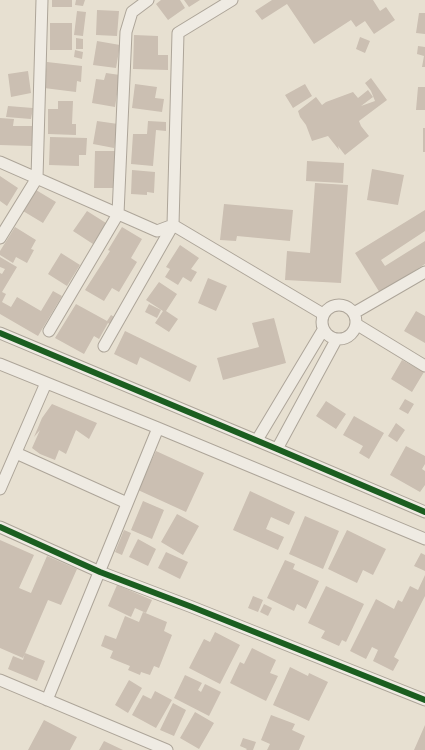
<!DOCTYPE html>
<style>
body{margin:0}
canvas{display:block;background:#e7e0d1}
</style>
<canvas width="425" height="750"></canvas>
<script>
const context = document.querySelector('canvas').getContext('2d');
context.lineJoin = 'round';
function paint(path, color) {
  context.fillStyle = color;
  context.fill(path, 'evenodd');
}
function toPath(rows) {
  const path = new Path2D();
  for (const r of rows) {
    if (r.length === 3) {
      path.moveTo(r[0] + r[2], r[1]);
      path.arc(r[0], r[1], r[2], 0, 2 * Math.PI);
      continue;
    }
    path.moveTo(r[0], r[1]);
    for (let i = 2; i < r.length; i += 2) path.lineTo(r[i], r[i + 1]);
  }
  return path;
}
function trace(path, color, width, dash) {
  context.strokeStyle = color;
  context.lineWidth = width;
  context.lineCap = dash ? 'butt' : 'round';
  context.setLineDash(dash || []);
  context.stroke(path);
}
const building = toPath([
 [52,0,72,0,72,7,52,7],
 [76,0,85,0,83,6,75,5],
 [161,0,180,0,185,8,168,20,156,4],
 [184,0,200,0,189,7],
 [272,0,373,0,380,11,386,7,395,20,374,34,365,21,356,27,351,20,314,44,287,4,262,20,255,11],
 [97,10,119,11,117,36,96,35],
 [77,11,86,12,83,36,74,35],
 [419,13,425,13,425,34,416,33],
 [50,23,72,23,72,50,50,50],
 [134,35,158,36,158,55,168,55,168,70,133,69],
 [360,37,370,41,365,53,356,49],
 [76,38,83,39,83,49,76,49],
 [97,41,120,45,116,68,93,65],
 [418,46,425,47,425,67,422,67,424,56,417,54],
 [75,50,83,52,82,59,74,57],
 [47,62,82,66,81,82,77,81,76,92,44,88],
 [28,71,31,93,11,97,8,74],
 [106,73,120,75,115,107,92,103,96,79,104,80],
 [371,78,387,100,359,121,361,126,369,136,345,155,338,146,339,150,328,136,312,141,306,125,300,117,298,111,316,97,322,105,326,102,353,92,358,98,368,90,373,97,361,106,375,101,371,91,365,83],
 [135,84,157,87,155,98,164,99,162,112,132,108],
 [305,84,312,96,293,108,285,95],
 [418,87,425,87,425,110,416,110],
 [58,101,73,101,72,124,76,124,76,135,48,134,48,109,58,109],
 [8,106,33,108,31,119,6,117],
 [0,118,14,119,13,126,33,126,32,146,0,145],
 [97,121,118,124,114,148,93,144],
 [148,121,166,122,166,131,156,130,153,166,131,164,133,134,147,134],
 [423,128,425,128,425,152,423,152],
 [50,137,87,138,86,155,79,155,79,166,49,165],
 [95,151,116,151,116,188,94,188],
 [307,161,344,163,343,183,306,181],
 [372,169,404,175,398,205,367,200],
 [132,170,155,172,154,193,147,192,147,195,131,194],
 [0,176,18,188,7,206,0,201],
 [315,183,348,185,341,283,285,280,287,251,310,253],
 [36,190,56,202,43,223,23,211],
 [224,204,293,210,290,241,237,236,236,241,220,240],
 [425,210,425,231,381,260,385,266,425,241,425,264,380,293,355,253],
 [87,211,106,223,93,244,73,231],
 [15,227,36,240,31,249,34,250,27,263,16,257,13,263,0,255,0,251],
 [122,227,142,239,131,258,137,262,119,292,112,288,104,301,85,290,110,251,108,250],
 [180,245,199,258,191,269,197,272,191,282,183,277,178,285,165,277,170,269,166,267],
 [61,253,80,265,67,286,48,274],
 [0,257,17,267,2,292,6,294,2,302,11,307,17,297,41,311,53,291,62,296,38,336,0,314,0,273,2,274,5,269,0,267],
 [208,278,227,286,216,311,198,303],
 [159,282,177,294,166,311,178,319,169,332,155,323,163,311,146,300],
 [76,304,107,321,111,315,116,318,112,325,108,323,99,339,94,336,84,354,55,338],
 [149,304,161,310,157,318,145,312],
 [416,311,425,316,425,343,404,331],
 [274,318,286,363,223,380,217,358,259,347,252,323],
 [125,331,197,366,190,382,140,357,137,365,114,354],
 [402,360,424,372,412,392,391,379],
 [405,399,414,404,408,414,399,409],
 [326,401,346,414,336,429,316,416],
 [52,404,97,423,89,439,76,430,66,454,59,450,55,460,40,454,32,448,40,430,34,437,42,418],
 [354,416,384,433,369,459,359,453,363,446,343,435],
 [396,423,405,430,397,442,388,436],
 [406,446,425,456,425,464,422,469,425,471,425,485,420,492,390,475],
 [156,451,204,473,186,512,138,490],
 [250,491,295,512,289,525,271,517,266,529,284,537,278,550,233,530],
 [143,501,164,510,152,539,131,530],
 [177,514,199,526,183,555,161,542],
 [305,516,339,531,323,569,289,554],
 [124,530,131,533,122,555,115,552],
 [347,530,386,549,373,575,363,570,357,583,328,569],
 [138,539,156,549,148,566,129,557],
 [0,540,34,555,19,588,31,593,47,556,77,569,61,605,48,600,23,658,0,648],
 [166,552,188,562,180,579,158,568],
 [421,553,425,555,425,571,414,566],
 [285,560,295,564,293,569,319,581,306,609,297,604,294,611,267,598],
 [425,575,425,596,394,657,399,660,393,671,373,661,378,650,372,647,366,659,350,651,376,599,394,609,398,600,402,602,410,586,418,590],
 [117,585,152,600,146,613,135,608,131,617,108,606],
 [326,586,364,604,346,642,342,640,339,646,321,638,325,631,308,623],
 [253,596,263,600,258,612,248,608],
 [264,604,272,608,268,616,260,612],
 [143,612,167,622,164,631,172,635,159,668,154,666,150,675,141,672,140,675,128,670,130,666,110,658,113,651,101,646,105,635,116,639,125,616,139,622],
 [215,632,240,645,220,684,189,668,204,639,210,642],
 [252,648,276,660,270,673,278,676,266,701,230,683,240,662,244,664],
 [25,653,45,661,37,681,8,669,13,656,23,660],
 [290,667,308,676,309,673,328,682,309,721,273,705],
 [185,675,202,683,198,690,201,692,205,684,221,692,209,716,174,698],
 [129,680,142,688,128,713,115,705],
 [155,691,172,700,156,728,132,715,143,695,151,699],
 [173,703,186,710,174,736,160,730],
 [195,712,214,723,199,749,180,738],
 [271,715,295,724,292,730,305,736,299,750,267,750,270,744,261,740],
 [44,720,77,737,70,750,28,750],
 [425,725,425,750,414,750],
 [243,738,256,742,253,750,246,750,247,749,240,746],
 [104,741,123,750,99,750]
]);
const minor = toPath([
 [232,0,178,33,173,225,323,314],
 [0,162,157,231,173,225],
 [0,238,37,178,42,0],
 [339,322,17],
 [354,313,425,272],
 [356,324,425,366],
 [49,331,118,214,126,32,132,12,148,0],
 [0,333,277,449,425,512],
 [104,346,173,225],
 [0,364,158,428,425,539],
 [257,440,323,330],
 [277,449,336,340],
 [16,453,127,503],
 [0,489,46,383],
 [0,527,100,572,192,607,425,700],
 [0,680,167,750],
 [47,700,158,428]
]);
const cycleway = toPath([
 [0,333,277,449,425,512],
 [0,527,100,572,192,607,425,700]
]);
paint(building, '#cbbfb2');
trace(minor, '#ada599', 13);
trace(minor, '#efebe3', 11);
trace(cycleway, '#1b5e20', 6);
</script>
